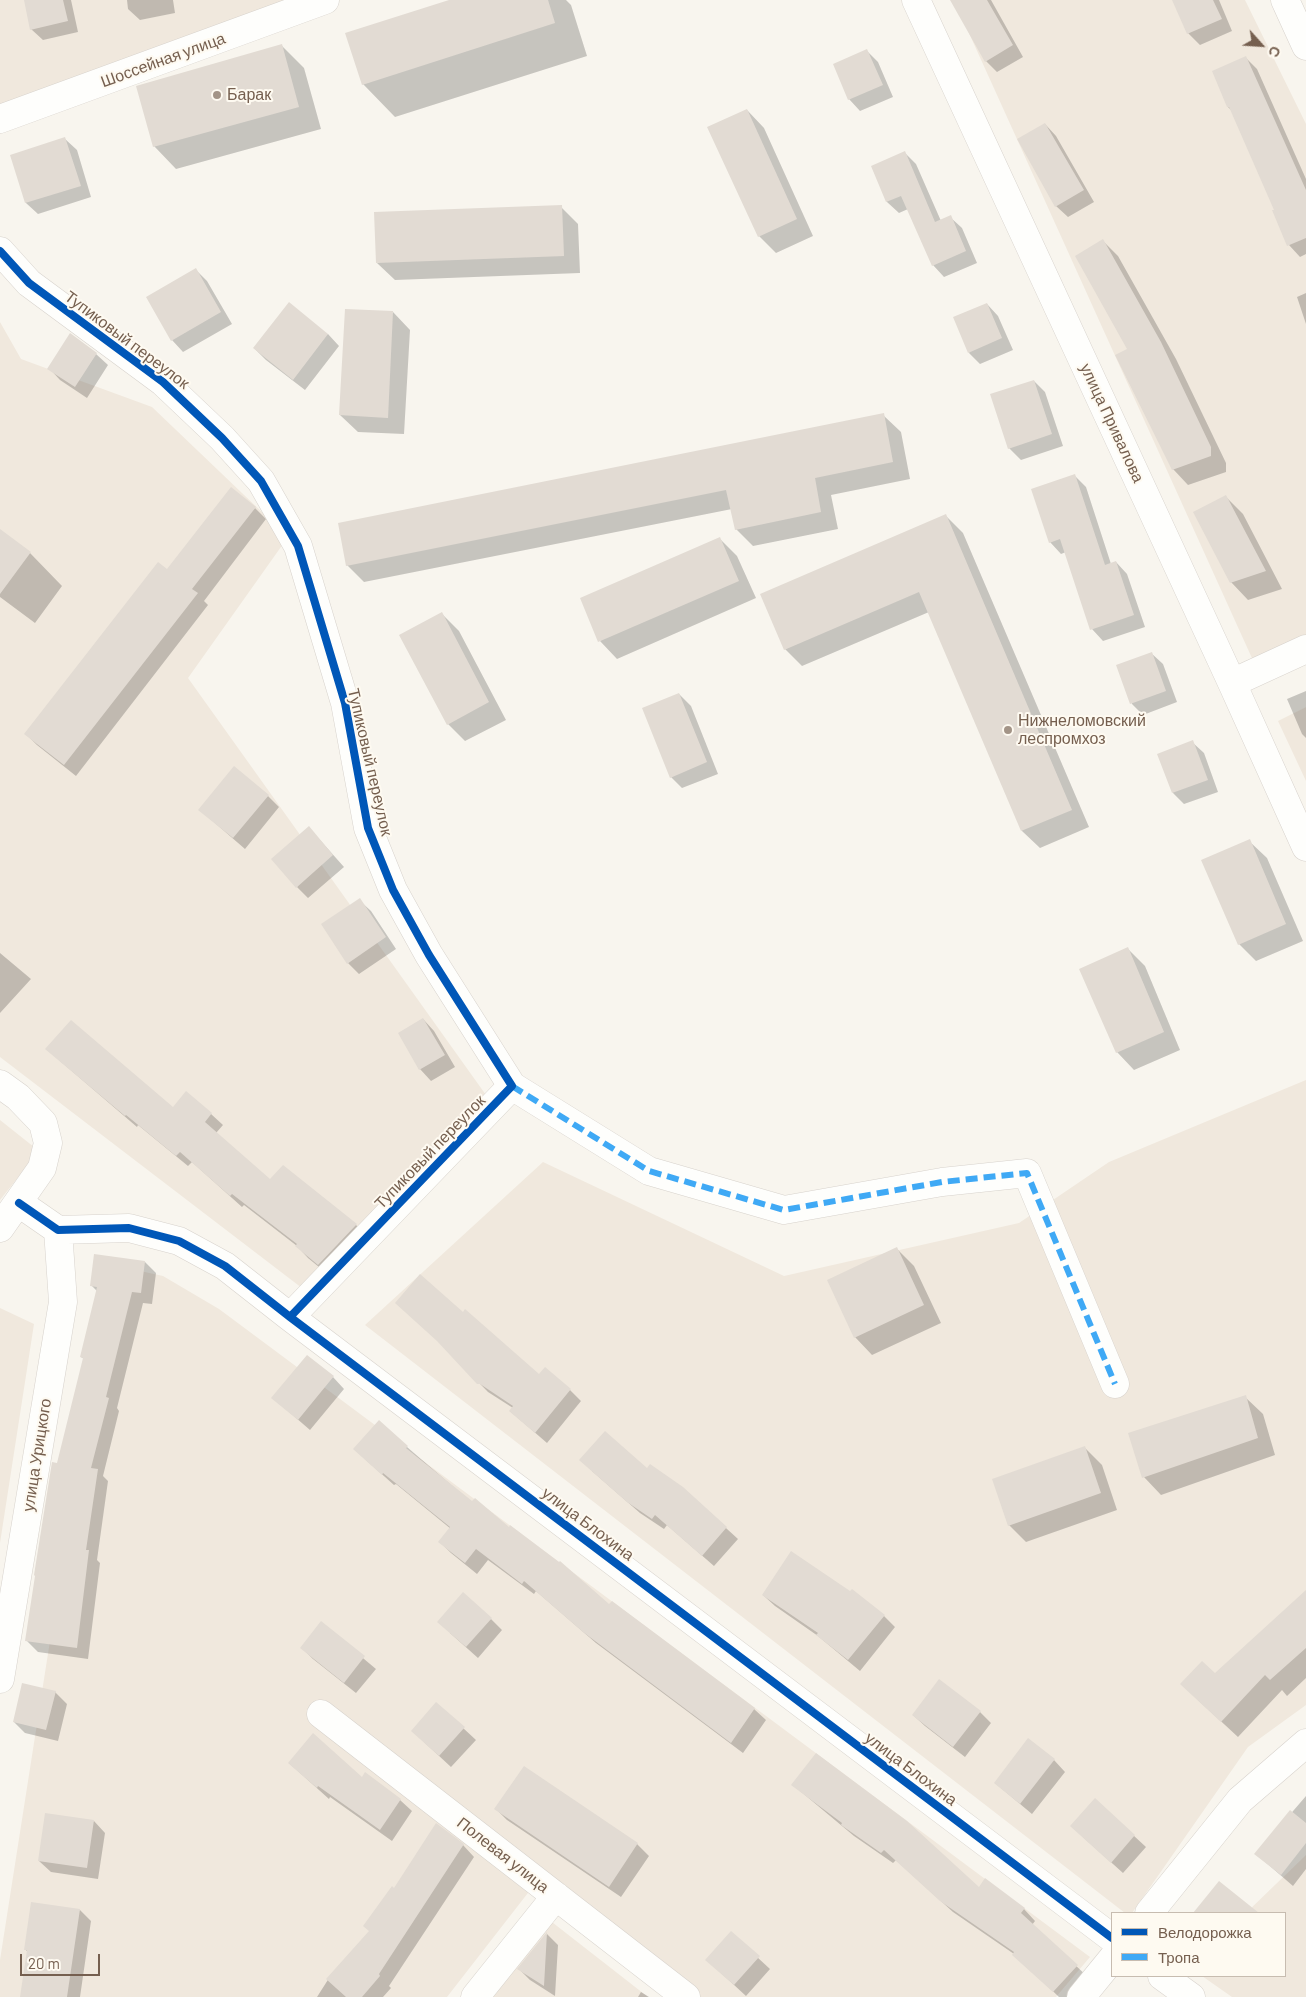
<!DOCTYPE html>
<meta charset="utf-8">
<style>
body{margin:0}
#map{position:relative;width:1306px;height:1997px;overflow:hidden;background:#f8f5ee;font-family:Barlow,sans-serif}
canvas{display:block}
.legend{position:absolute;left:1111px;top:1912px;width:175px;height:65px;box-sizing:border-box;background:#fefaf1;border:1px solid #c7bcb0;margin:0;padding:6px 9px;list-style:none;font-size:15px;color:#755f4f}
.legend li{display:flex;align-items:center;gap:10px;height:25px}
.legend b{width:25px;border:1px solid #c7bcb0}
.north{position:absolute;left:1236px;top:20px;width:50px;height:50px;-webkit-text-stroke:4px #fefaf1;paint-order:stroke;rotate:116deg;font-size:14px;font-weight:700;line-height:20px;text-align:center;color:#755f4f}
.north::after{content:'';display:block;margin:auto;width:18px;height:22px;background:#755f4f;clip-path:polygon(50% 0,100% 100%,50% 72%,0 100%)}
.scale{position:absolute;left:20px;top:1954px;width:80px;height:22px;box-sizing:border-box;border:2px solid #755f4f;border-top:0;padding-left:6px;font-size:15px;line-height:18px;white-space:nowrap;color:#755f4f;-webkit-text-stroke:4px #fefaf1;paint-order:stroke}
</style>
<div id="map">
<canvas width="1306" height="1997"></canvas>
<ul class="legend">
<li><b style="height:6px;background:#0057b8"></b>Велодорожка</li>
<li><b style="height:6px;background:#3fa9f5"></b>Тропа</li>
</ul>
<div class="north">С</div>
<div class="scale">20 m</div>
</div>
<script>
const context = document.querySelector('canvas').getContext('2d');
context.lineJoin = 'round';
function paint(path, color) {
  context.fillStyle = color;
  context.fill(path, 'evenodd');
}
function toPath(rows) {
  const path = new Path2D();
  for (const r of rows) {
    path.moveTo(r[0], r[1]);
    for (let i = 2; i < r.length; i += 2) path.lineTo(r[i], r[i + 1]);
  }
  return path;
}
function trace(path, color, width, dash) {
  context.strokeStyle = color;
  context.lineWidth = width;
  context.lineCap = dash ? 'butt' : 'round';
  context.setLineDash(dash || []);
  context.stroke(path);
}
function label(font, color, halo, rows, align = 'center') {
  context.font = font + ' Barlow,sans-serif';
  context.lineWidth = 4;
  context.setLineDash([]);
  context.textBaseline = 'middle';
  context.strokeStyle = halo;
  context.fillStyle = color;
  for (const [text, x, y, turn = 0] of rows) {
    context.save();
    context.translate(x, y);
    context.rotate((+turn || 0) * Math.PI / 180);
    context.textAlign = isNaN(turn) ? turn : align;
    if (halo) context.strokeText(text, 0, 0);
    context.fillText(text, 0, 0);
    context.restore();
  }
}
const residential = toPath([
 [0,0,315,0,0,107],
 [954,0,1245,0,1306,124,1306,647,1256,667],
 [0,322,21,359,152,407,288,537,188,678,501,1116,315,1298,0,1057],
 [1306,707,1306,781,1278,721],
 [1306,1080,1306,1705,1248,1747,1132,1913,1125,1913,365,1325,543,1162,784,1276,1019,1223,1109,1162],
 [0,1120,39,1151,0,1200],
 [109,1264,163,1276,219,1309,1090,1957,1056,1997,688,1997,531,1889,447,1997,0,1997,0,1960],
 [0,1308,34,1324,0,1543],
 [1306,1855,1306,1997,1232,1997,1202,1976,1285,1976,1285,1913,1246,1913],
 [548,1919,648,1997,486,1997]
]);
const shadow = toPath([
 [25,0,71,0,78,32,43,40,31,29],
 [127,0,173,0,175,13,140,20,128,9],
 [453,0,566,0,571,5,587,56,395,117,363,84],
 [951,0,991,0,1023,57,997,72,986,61],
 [1174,0,1219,0,1232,31,1200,45,1188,33],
 [281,45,304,68,321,129,176,169,154,146],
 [867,51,878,62,893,97,860,111,849,99],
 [1246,58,1257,69,1306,179,1306,254,1300,257,1289,245,1274,211,1275,210,1232,111,1228,107],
 [747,110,764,128,813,236,776,253,759,236],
 [1045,124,1056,136,1094,202,1068,217,1056,206],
 [65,139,77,150,91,197,38,214,26,203,11,156],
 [905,153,916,164,941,221,950,217,962,228,977,263,944,277,933,265,908,209,899,213,887,202,872,167],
 [561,207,578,224,580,273,395,280,377,263],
 [1103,241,1118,256,1176,359,1226,463,1226,472,1188,485,1173,469,1129,350],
 [196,270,207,281,232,324,183,352,172,340],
 [1306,293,1306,324,1297,297],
 [987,304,998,316,1013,350,980,364,969,353],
 [393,312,410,330,404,434,358,432,340,415],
 [328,334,339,346,305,390,266,360,254,348],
 [96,354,108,365,87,398,60,380,49,368],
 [1034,381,1045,392,1063,446,1021,460,1009,448],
 [883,415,901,432,910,479,831,495,838,529,753,546,736,529,732,509,364,582,347,565],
 [1074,475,1086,487,1111,564,1116,562,1127,574,1145,627,1103,641,1092,629,1066,552,1061,554,1050,542],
 [1226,497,1243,514,1282,589,1248,600,1231,582],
 [255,508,266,519,204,601,208,605,76,776,37,745,26,734,168,571],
 [946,516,963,533,1089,827,1040,848,1022,831,929,612,802,666,785,649],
 [0,531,30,553,62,586,35,623,0,597],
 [720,539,737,556,756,598,617,659,600,641],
 [442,614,459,631,506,720,465,741,448,724],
 [1151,653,1163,664,1177,702,1143,715,1132,704,1118,666],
 [1306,691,1306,738,1302,734,1287,699],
 [679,694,691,706,718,774,682,788,671,777],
 [1192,742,1204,753,1218,792,1184,804,1173,793,1159,754],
 [268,796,279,807,245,849,200,810],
 [320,840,344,867,308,898,297,887],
 [1249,841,1267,858,1303,941,1256,961,1239,944],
 [359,900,371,911,396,949,359,974,348,963],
 [1128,949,1145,966,1180,1050,1134,1070,1117,1052],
 [0,953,31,979,0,1013],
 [423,1019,434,1031,455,1067,431,1081,420,1069],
 [59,1060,173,1109,211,1114,223,1125,216,1133,270,1181,284,1167,356,1225,368,1237,330,1276,308,1258,297,1246,244,1205,242,1207,192,1162,188,1166,138,1125,137,1127],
 [897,1249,914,1266,941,1323,872,1355,855,1337],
 [145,1262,156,1273,152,1304,143,1303,117,1408,119,1411,103,1476,108,1481,97,1560,100,1563,88,1659,38,1652,27,1641,58,1464,84,1359,81,1357,98,1292,91,1285],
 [463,1314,539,1376,570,1390,581,1401,547,1443,510,1411,513,1408,488,1392,447,1350],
 [333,1377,344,1389,310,1430,273,1398],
 [1245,1397,1263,1414,1275,1455,1161,1495,1144,1477],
 [407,1447,472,1503,509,1529,610,1606,754,1709,766,1720,743,1753,596,1643,536,1591,534,1594,488,1560,477,1574,451,1553,440,1542,451,1529,396,1484,394,1485,366,1460],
 [1085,1448,1102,1465,1117,1510,1026,1542,1009,1525],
 [648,1469,682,1488,738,1539,714,1566,667,1525,664,1529,640,1513,592,1471],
 [763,1595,884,1616,895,1627,860,1671,818,1636,775,1606],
 [1306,1595,1306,1678,1287,1696,1282,1690,1238,1737,1198,1700,1215,1674],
 [491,1619,502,1630,478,1658,450,1633],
 [321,1623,376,1669,356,1693,313,1659,302,1648],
 [55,1692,67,1704,58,1741,25,1733,14,1722],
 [436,1703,476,1740,451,1767,424,1742],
 [980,1712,991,1723,965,1757,925,1726,913,1715],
 [1054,1760,1065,1772,1032,1814,995,1783],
 [289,1763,363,1779,400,1800,412,1811,392,1841,330,1797,329,1799],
 [793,1785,980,1888,1024,1909,1035,1921,1032,1925,1088,1977,1070,1997,1059,1997,1014,1954,953,1912,896,1860,893,1863,854,1836],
 [1306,1796,1306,1869,1293,1886,1256,1854],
 [1095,1800,1146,1847,1123,1873,1083,1837],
 [496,1809,637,1844,649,1856,621,1897,507,1820],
 [94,1821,105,1833,98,1879,51,1872,39,1861],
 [463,1845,474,1857,389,1986,391,1988,383,1997,317,1997,331,1975,370,1932,395,1890],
 [1219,1883,1244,1903,1254,1913,1195,1913],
 [80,1910,91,1921,80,1997,22,1997,28,1952,25,1949],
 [731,1933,770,1969,746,1996,707,1960],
 [547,1934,558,1945,555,1996,530,1980,519,1969],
 [641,1992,649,1997,638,1997]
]);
const building = toPath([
 [24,0,63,0,68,21,30,30],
 [449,0,548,0,555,23,362,85,345,33],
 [950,0,987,0,1013,45,985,62],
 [1172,0,1213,0,1222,19,1187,34],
 [282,44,299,107,153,147,136,86],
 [867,49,883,85,848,100,833,64],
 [1246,56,1306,190,1306,238,1287,246,1272,210,1274,210,1229,107,1227,107,1212,71],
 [747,109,797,219,758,237,707,127],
 [1045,123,1084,190,1055,207,1017,139],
 [65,137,81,186,25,203,10,155],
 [905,151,935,222,951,215,966,251,932,266,901,196,886,202,871,166],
 [562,205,564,256,376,263,374,212],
 [1103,239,1161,342,1211,447,1211,456,1172,470,1115,355,1127,349,1075,256],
 [196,268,221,312,171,341,146,297],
 [289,302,328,334,293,380,253,348],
 [987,303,1002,338,968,353,953,317],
 [345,309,393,311,388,418,339,415],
 [70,333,97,353,75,387,47,369],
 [1034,380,1052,434,1008,449,990,394],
 [884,413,893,462,815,478,821,512,735,530,726,490,346,566,338,523],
 [1075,474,1105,565,1116,561,1134,615,1090,630,1060,539,1049,543,1031,489],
 [231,487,256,507,192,589,198,593,64,765,24,734,158,562,167,569],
 [1226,495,1266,571,1230,583,1193,512],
 [946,514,1072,810,1021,831,919,592,784,650,760,594],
 [0,529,31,552,0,594],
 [720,537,739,581,598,642,580,598],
 [442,612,489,702,447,725,399,635],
 [1152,652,1166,691,1130,704,1116,665],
 [679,693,707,762,670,778,642,708],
 [1193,740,1208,780,1172,793,1157,754],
 [234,766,269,795,233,838,198,810],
 [309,826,333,855,296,888,271,859],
 [1250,839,1286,924,1238,945,1201,860],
 [360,898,386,937,347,964,321,924],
 [1128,947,1164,1032,1116,1053,1079,969],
 [423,1018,445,1055,419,1070,398,1033],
 [71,1020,173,1107,186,1091,212,1113,205,1122,270,1179,283,1165,357,1224,318,1265,295,1246,297,1244,232,1194,230,1196,180,1152,176,1156,126,1115,125,1116,45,1049],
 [897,1247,924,1305,854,1338,827,1280],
 [94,1254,145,1261,141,1293,132,1292,106,1397,109,1398,91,1468,98,1469,86,1550,89,1550,77,1648,25,1641,35,1576,34,1575,52,1462,57,1463,83,1358,80,1357,97,1287,90,1286],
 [420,1274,463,1312,465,1309,539,1374,545,1367,571,1389,535,1433,509,1411,513,1406,480,1384,477,1384,437,1341,395,1303],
 [307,1355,334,1376,298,1420,271,1398],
 [1246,1395,1258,1438,1142,1478,1128,1433],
 [379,1420,408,1446,406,1448,472,1501,475,1498,509,1527,510,1525,559,1562,560,1561,609,1604,612,1601,755,1708,731,1743,583,1632,524,1581,522,1584,476,1549,465,1563,438,1542,450,1527,383,1473,382,1475,353,1449],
 [605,1431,647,1468,650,1464,683,1487,727,1527,702,1556,655,1515,652,1519,627,1502,579,1460],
 [1085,1446,1101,1493,1008,1526,992,1479],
 [791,1551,850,1591,852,1589,885,1615,848,1660,816,1635,818,1633,762,1595],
 [1306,1590,1306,1648,1270,1680,1265,1675,1221,1722,1180,1684,1202,1661,1215,1673],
 [463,1592,492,1618,466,1647,437,1622],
 [321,1621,365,1656,344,1683,300,1648],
 [939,1679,981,1711,953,1747,912,1715],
 [22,1683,56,1691,46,1730,13,1722],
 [436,1702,465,1727,439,1756,411,1731],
 [313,1733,362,1777,365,1772,401,1799,380,1830,318,1786,317,1788,288,1763],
 [1028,1738,1055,1759,1020,1804,994,1783],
 [816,1753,907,1821,979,1887,985,1878,1025,1908,1021,1913,1078,1965,1053,1992,1012,1955,1014,1952,940,1901,884,1850,881,1853,841,1825,842,1823,791,1785],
 [524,1766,638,1843,609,1887,494,1809],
 [1095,1798,1135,1835,1111,1863,1070,1826],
 [1290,1810,1306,1823,1306,1843,1281,1875,1254,1854],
 [45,1813,94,1820,87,1868,38,1861],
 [436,1823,464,1844,379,1974,380,1976,362,1997,346,1997,326,1979,369,1931,363,1926,392,1886,394,1888],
 [1219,1881,1259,1913,1193,1913],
 [31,1902,80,1909,67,1997,20,1997,27,1950,24,1950],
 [731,1931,760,1956,734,1985,705,1960],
 [547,1932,544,1986,517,1969]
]);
const minor = toPath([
 [916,0,1232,683,1306,847],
 [1285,0,1306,46],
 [0,119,325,0],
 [0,251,29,283,163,382,222,438,261,481,298,546,345,703,368,828,393,890,429,955,512,1086,290,1317],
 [1232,683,1306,649],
 [0,1084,18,1097,43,1123,48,1143,42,1168,0,1228],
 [512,1086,649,1171,784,1210,942,1182,1027,1173,1115,1384],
 [19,1203,58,1230,129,1228,179,1241,225,1266,290,1317,1112,1938],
 [0,1679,63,1302,58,1230],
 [321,1714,686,1997],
 [1149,1913,1240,1800,1306,1743],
 [1162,1976,1191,1997],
 [475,1997,556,1896],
 [1081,1997,1112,1959]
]);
const quiet = toPath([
 [512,1086,649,1171,784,1210,942,1182,1027,1173,1115,1384]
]);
const cycleway = toPath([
 [0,251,29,283,163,382,222,438,261,481,298,546,345,703,368,828,393,890,429,955,512,1086,290,1317],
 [19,1203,58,1230,129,1228,179,1241,225,1266,290,1317,1112,1938]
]);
const markers = [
 [217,95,5,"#a39487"],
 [1008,730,5,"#a39487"]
];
const streetNames = [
 ["Шоссейная улица",163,60,-20],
 ["Тупиковый переулок",127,340,37],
 ["улица Привалова",1112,423,65],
 ["Тупиковый переулок",370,762,77],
 ["Тупиковый переулок",430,1152,-46],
 ["улица Урицкого",37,1455,-81],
 ["улица Блохина",588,1524,37],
 ["улица Блохина",911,1769,37],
 ["Полевая улица",503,1855,38]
];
const poiNames = [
 ["Барак",227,95],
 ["Нижнеломовский",1018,721],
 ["леспромхоз",1018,739]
];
paint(residential, '#f0e8dd');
paint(shadow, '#0003');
paint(building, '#e2dbd3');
trace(minor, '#d7d2cc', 29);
trace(minor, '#fefefc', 28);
trace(quiet, '#3fa9f5', 6, [12, 6]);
trace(cycleway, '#0057b8', 8);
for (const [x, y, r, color] of markers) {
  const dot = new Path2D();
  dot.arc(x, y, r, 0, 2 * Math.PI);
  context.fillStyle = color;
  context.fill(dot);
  trace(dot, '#fefaf1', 2);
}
label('16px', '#755f4f', '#fefaf1', streetNames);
label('16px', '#755f4f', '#fefaf1', poiNames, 'left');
</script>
